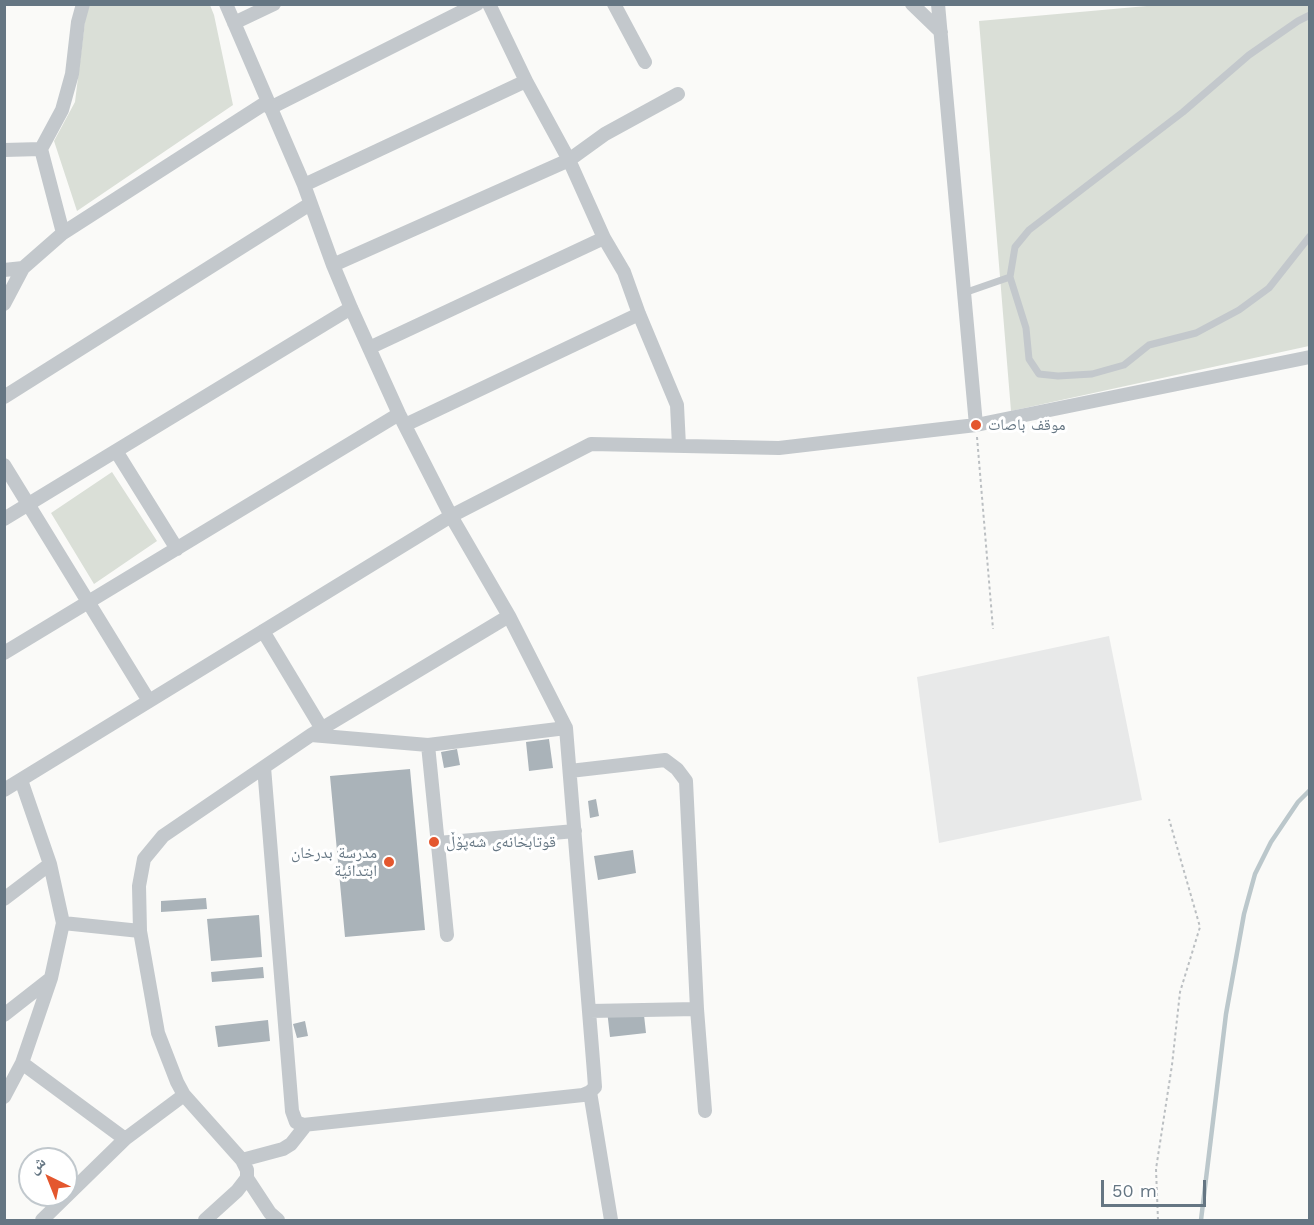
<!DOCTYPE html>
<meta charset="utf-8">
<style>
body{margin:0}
#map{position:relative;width:1314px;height:1225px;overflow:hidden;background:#fafaf8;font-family:"Work Sans","Noto Naskh Arabic",sans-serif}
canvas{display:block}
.frame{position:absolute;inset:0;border:6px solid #657683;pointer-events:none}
.north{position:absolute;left:18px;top:1147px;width:60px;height:60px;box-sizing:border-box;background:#fff;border:2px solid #c1c8cd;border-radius:50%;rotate:317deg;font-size:16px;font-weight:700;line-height:24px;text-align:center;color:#657683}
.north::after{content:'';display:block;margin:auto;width:21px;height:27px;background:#e4572e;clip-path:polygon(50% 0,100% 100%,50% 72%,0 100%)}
.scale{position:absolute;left:1101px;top:1180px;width:105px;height:27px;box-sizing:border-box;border:3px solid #657683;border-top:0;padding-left:8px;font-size:18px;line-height:21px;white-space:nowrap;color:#657683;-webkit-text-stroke:4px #fff;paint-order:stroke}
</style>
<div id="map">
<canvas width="1314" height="1225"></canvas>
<div class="frame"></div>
<div class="north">ش</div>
<div class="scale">50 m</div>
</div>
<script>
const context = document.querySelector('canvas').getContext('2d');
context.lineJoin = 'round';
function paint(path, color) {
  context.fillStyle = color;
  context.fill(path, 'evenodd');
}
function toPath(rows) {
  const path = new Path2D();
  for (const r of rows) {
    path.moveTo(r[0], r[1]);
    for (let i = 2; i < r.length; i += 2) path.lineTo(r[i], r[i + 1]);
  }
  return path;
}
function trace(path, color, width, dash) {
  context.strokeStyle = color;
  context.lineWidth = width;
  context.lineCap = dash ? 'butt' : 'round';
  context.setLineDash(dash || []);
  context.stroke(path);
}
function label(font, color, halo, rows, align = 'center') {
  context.font = font + ' "Work Sans","Noto Naskh Arabic",sans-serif';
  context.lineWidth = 6;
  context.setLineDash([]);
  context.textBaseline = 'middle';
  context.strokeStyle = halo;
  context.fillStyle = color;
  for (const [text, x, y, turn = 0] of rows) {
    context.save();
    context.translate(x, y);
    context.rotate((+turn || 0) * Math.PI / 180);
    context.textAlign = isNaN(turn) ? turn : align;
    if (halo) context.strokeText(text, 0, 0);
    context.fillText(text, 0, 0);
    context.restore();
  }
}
const built = toPath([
 [1109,636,1142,800,939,843,917,677]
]);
const green = toPath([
 [87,5,210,5,214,15,233,105,77,211,54,141,75,102],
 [1158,5,1309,5,1309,346,1011,411,979,21],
 [112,472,157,541,94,584,51,513]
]);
const stream = toPath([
 [1201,1220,1226,1014,1244,914,1255,874,1271,842,1298,802,1310,790]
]);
const building = toPath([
 [549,739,553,768,529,771,526,742],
 [457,749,460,765,444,768,441,752],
 [410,769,425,930,345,937,330,776],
 [596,799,599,816,590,818,588,801],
 [633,850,636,873,598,880,594,856],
 [206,898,207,909,161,912,161,901],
 [259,915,262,957,211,961,207,919],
 [263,967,264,978,212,982,211,972],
 [643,1006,646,1033,610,1037,607,1010],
 [268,1020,270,1041,218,1047,215,1026],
 [305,1021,308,1036,297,1038,293,1024]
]);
const path = toPath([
 [977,437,993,629],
 [1158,1220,1156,1169,1172,1065,1180,992,1200,927,1169,819]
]);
const service = toPath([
 [1310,15,1298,21,1249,55,1183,112,1029,230,1015,247,1010,277,1026,328,1029,359,1039,374,1058,376,1092,374,1124,365,1149,345,1196,333,1239,310,1269,288,1310,236],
 [964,293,1010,277]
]);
const minor = toPath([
 [226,4,304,185,333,265,351,308,399,414,451,516,509,616,566,728,594,1073,595,1087,590,1092,583,1095,303,1125,296,1122,292,1111,290,1086,264,767],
 [614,4,645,62],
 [912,4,941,32],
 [938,4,976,425],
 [234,23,274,4],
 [678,94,605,134,569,160,604,238,624,272,639,314,677,405,679,446],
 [270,108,477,4],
 [41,149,62,110,72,74,78,22,83,4],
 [4,150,41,149,63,233],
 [304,185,526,81],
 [333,265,569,160,526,81,489,4],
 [4,270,23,268],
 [4,304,23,268,63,233,267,102],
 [369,348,604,238],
 [4,397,310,204],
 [405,425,639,314],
 [116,451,177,549],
 [4,465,149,701],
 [4,519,351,308],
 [263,631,322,729],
 [4,653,399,414],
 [311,735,428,745,566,728],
 [428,745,447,935],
 [570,771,665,760,677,769,686,781,697,1009,705,1111],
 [4,790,451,516,591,444,779,448,976,425,1310,357],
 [438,843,575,831],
 [4,899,50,864],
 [63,923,140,931],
 [590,1011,697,1009],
 [4,1015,50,979],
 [22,1063,125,1139],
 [590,1092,611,1220],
 [4,1097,22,1063,51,978,63,923,50,864,21,780],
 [242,1160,283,1149,291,1144,306,1125],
 [247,1178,270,1213,278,1220],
 [42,1220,125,1139,184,1095],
 [205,1220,237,1191,247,1178,247,1170,242,1160,184,1095,177,1082,158,1033,140,931,139,886,144,859,163,836,311,735,509,616]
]);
const markers = [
 [976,425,6,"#e4572e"],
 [434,842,6,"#e4572e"],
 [389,862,6,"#e4572e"]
];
const poiNames = [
 ["موقف باصات",988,425],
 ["قوتابخانەی شەپۆڵ",446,842],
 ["مدرسة بدرخان",377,853,"right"],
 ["ابتدائية",377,871,"right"]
];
paint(built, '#e8e9e9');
paint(green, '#dadfd7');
trace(stream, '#bbc7cb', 4.5);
paint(building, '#aab3b9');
trace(path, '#bbbfc2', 2, [3, 3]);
trace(service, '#c3c8cc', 7);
trace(minor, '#c3c8cc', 14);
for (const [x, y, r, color] of markers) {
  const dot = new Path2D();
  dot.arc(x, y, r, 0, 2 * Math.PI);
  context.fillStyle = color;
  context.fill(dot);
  trace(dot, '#fff', 2);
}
label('16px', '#657683', '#fff', poiNames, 'left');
</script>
